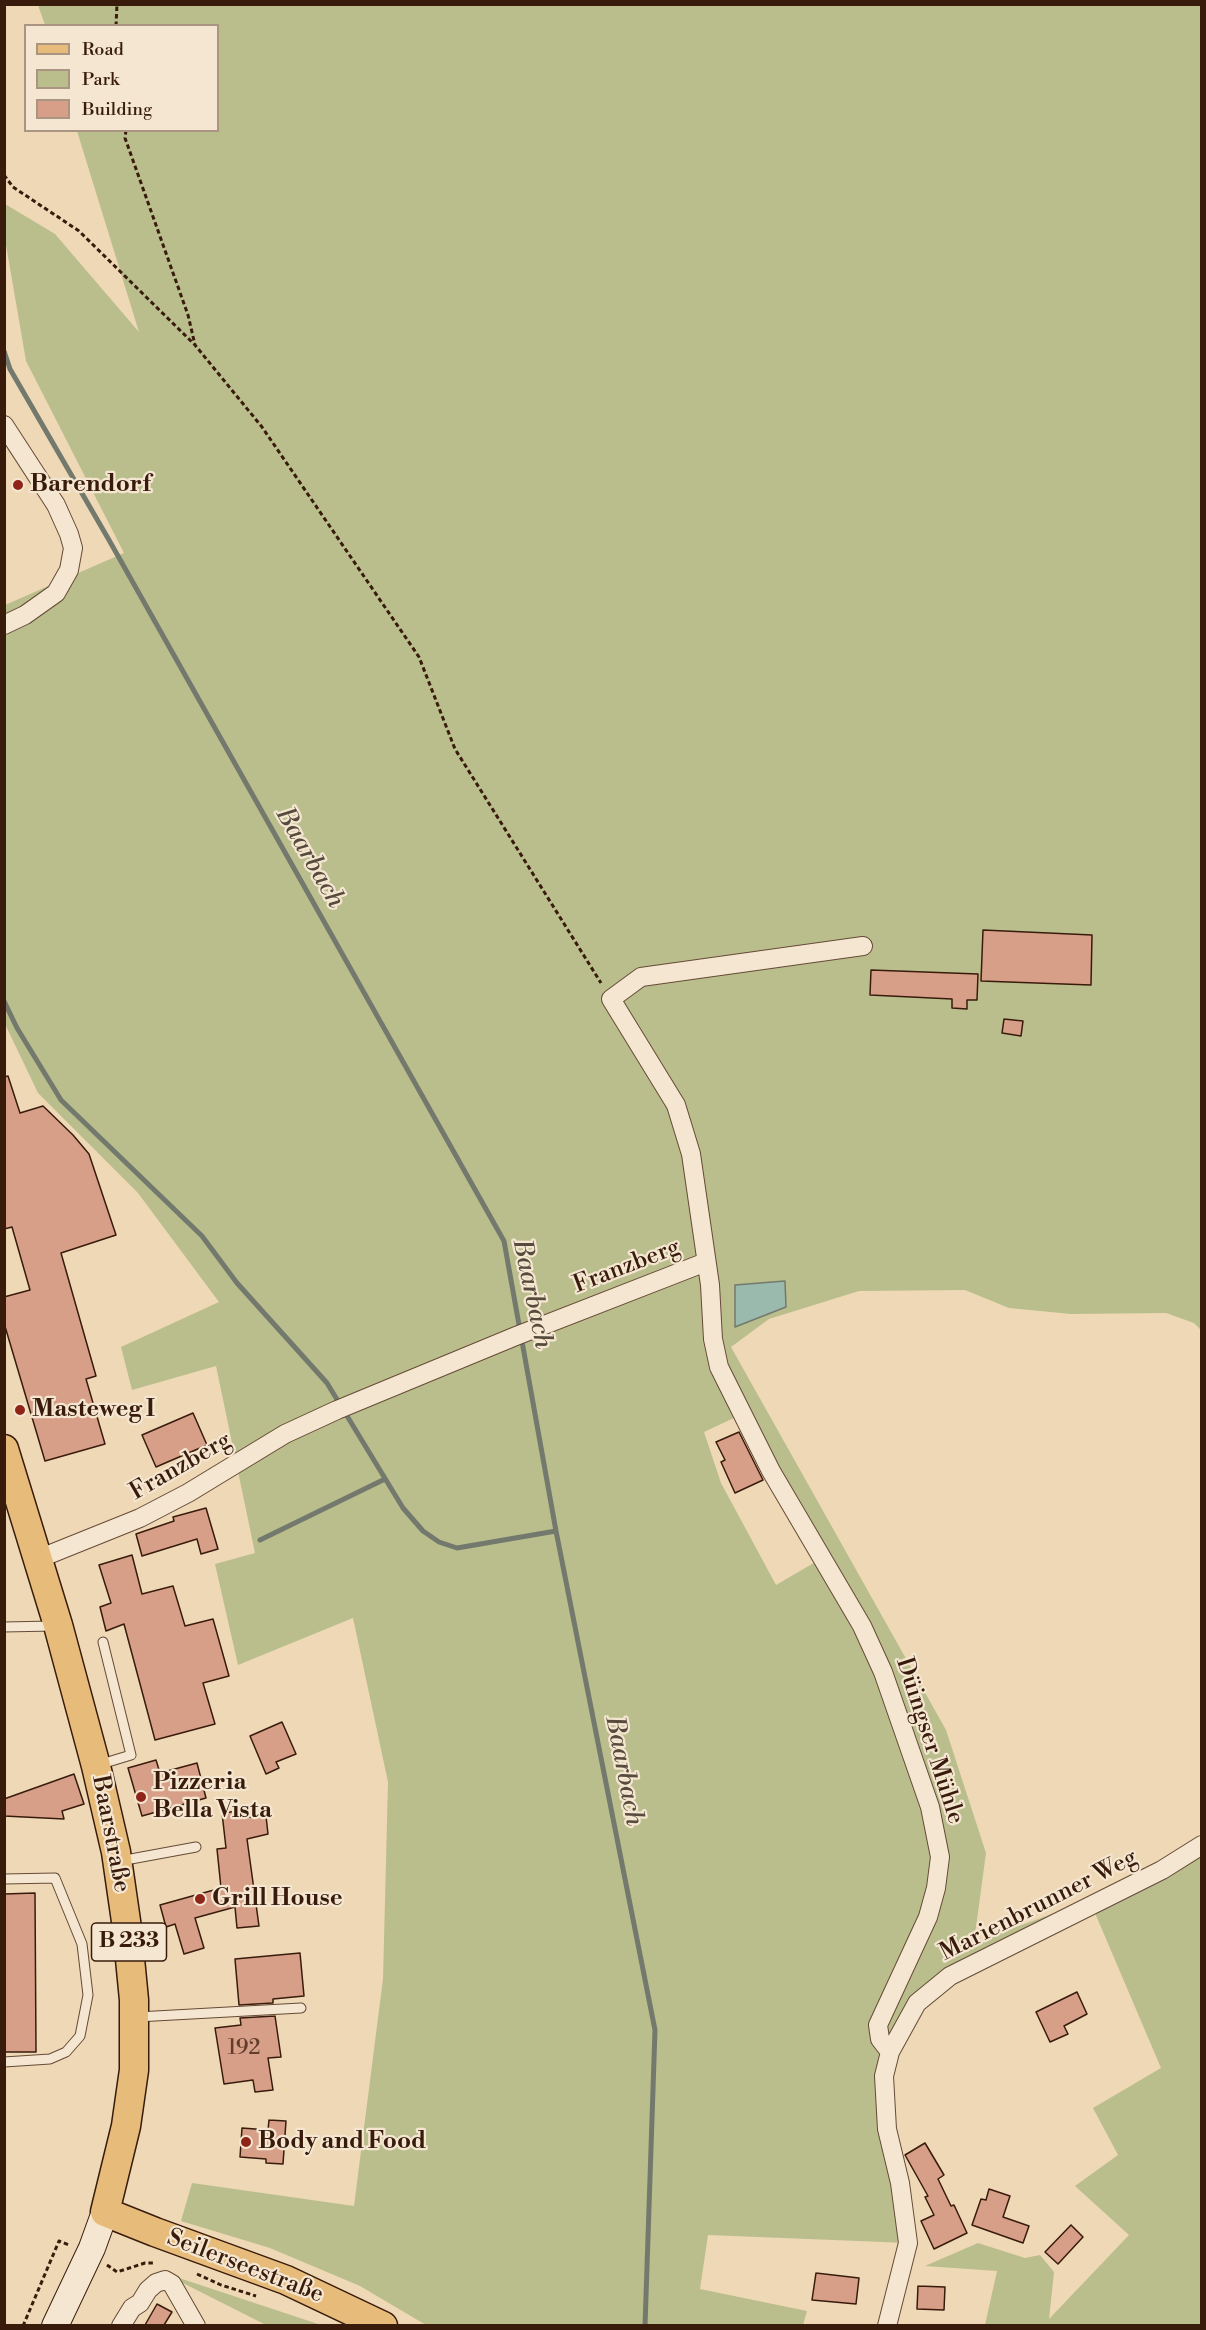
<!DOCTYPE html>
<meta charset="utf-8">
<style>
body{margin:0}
#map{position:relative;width:1206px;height:2330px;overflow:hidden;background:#eed8b6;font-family:"Libre Bodoni",serif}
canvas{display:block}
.frame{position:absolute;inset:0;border:6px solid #391b0c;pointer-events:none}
.legend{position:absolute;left:24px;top:24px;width:195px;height:108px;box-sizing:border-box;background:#f4e6d0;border:2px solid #a99582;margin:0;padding:8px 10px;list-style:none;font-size:18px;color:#391b0c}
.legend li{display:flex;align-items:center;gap:12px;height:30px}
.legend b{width:30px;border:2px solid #a99582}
</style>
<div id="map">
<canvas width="1206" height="2330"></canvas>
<div class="frame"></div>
<ul class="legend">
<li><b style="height:8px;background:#e7bc7b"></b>Road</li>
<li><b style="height:16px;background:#babe8d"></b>Park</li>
<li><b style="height:16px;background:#d79f87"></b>Building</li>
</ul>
</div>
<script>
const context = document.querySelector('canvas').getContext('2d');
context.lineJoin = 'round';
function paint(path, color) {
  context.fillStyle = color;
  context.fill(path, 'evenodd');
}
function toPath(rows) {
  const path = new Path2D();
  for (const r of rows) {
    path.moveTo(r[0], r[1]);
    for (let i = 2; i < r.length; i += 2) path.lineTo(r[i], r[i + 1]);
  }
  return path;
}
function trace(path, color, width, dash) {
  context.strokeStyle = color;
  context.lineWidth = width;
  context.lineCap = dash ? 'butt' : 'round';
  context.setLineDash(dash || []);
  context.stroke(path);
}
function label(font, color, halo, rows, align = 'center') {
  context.font = font + ' "Libre Bodoni",serif';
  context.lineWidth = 4.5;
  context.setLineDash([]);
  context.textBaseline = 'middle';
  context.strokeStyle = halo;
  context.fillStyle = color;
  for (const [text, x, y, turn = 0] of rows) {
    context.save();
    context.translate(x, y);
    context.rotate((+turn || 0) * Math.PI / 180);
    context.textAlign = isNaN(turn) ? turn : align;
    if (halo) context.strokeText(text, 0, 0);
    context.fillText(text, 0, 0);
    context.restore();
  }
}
const green = toPath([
 [38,5,1201,5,1201,1330,1194,1323,1166,1313,1071,1314,1009,1308,965,1290,859,1291,769,1319,731,1347,946,1730,986,1853,974,1942,1094,1899,949,1970,912,1998,889,2044,885,2037,883,2022,892,2001,917,1956,933,1915,941,1884,944,1852,934,1803,889,1670,722,1362,717,1327,713,1268,703,1199,696,1201,699,1258,706,1285,709,1339,715,1371,736,1417,704,1432,721,1483,776,1585,819,1560,877,1673,883,1672,930,1807,939,1857,936,1888,928,1917,886,2003,878,2025,880,2039,890,2052,884,2076,887,2129,900,2183,908,2243,708,2235,700,2289,807,2311,803,2325,426,2325,360,2286,270,2248,181,2221,192,2183,354,2206,383,1979,388,1782,353,1618,238,1665,215,1564,255,1553,216,1366,132,1390,121,1347,219,1302,138,1193,38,1093,5,1024,5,605,124,553,26,361,5,239,5,204,55,234,139,332,77,131,218,130,218,26,45,25],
 [785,1281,786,1307,735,1326,735,1285],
 [1201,1847,1201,2325,985,2325,997,2271,925,2266,978,2243,1025,2258,1040,2255,1054,2272,1049,2319,1129,2235,1075,2186,1118,2155,1093,2108,1161,2068,1092,1906],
 [161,2272,321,2325,322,2325,266,2325]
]);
const water = toPath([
 [785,1281,786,1307,735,1327,735,1285,785,1281]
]);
const stream = toPath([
 [4,351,10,369,109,540,504,1241,556,1531,655,2030,645,2326],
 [4,1001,17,1028,61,1100,202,1236,237,1283,327,1383,403,1508,423,1531,439,1542,457,1548,556,1531],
 [260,1540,385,1479]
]);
const building = toPath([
 [983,930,1092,935,1091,985,981,981,983,930],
 [871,970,978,974,977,1000,967,1000,967,1009,952,1008,952,999,870,995,871,970],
 [1004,1019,1023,1021,1021,1036,1002,1033,1004,1019],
 [8,1076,20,1113,43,1106,73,1135,89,1154,116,1235,61,1253,96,1376,86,1379,105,1444,45,1461,4,1323,4,1297,30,1290,12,1227,4,1229,4,1077,8,1076],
 [193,1413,207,1445,156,1467,142,1435,193,1413],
 [739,1432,763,1480,735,1493,721,1462,725,1460,716,1442,739,1432],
 [206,1508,218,1549,201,1554,197,1539,142,1556,136,1534,174,1521,173,1517,206,1508],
 [132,1555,142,1594,173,1586,185,1626,213,1619,229,1676,203,1683,215,1724,155,1740,124,1624,106,1631,100,1607,111,1603,99,1565,132,1555],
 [282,1722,296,1754,276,1762,279,1768,266,1774,250,1736,282,1722],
 [156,1760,160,1773,197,1763,206,1798,142,1816,128,1768,156,1760],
 [74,1774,84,1804,62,1811,64,1819,4,1816,4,1799,74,1774],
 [238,1811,238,1818,266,1816,268,1834,247,1839,259,1926,237,1928,235,1907,195,1918,204,1948,184,1954,175,1924,166,1927,160,1905,221,1888,217,1849,226,1848,222,1813,238,1811],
 [35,1893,36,2052,4,2052,4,1894,35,1893],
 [300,1953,304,1996,273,1999,273,2003,239,2005,235,1959,300,1953],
 [1077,1992,1087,2014,1064,2026,1068,2034,1050,2042,1036,2012,1077,1992],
 [275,2016,281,2057,268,2058,273,2090,255,2092,253,2080,224,2084,215,2028,241,2025,240,2018,275,2016],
 [269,2120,286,2121,283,2164,266,2163,266,2159,240,2157,242,2128,268,2130,269,2120],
 [925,2143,944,2175,938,2179,951,2206,954,2205,967,2233,934,2249,921,2221,934,2215,925,2197,928,2196,905,2155,925,2143],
 [989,2189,1010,2196,1003,2217,1029,2226,1023,2243,972,2225,981,2199,986,2200,989,2189],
 [1071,2225,1083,2237,1058,2264,1045,2252,1071,2225],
 [816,2273,859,2278,856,2304,812,2300,816,2273],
 [918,2286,945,2287,944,2310,917,2309,918,2286],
 [157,2304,172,2312,164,2325,145,2325,157,2304]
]);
const path = toPath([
 [116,26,117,4],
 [126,130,125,138,188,315,195,345],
 [4,175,13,187,79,231,195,345,262,427,419,657,455,749,601,983],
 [107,2265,117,2272,145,2263,154,2263],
 [197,2274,221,2285,256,2296],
 [23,2326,59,2241,69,2245]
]);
const service = toPath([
 [4,1627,53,1626],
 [98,1765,131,1755,103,1642],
 [120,1861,196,1847],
 [4,1879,55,1878,82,1944,88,1995,80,2036,66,2052,50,2059,4,2062],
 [137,2017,301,2008]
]);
const minor = toPath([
 [4,425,56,505,69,534,73,548,69,570,56,593,25,615,4,625],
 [863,946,641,977,611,999,676,1105,691,1154,710,1285,713,1339,719,1367,771,1471,862,1626,883,1672,930,1807,940,1857,936,1888,928,1917,878,2025,880,2039,890,2052,884,2076,887,2129,900,2183,908,2243,887,2326],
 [38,1559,140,1518,188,1493,285,1434,337,1410,516,1336,706,1262],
 [890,2052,917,2003,950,1976,1162,1870,1202,1845],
 [121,2326,132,2308,140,2303,148,2290,156,2283,165,2280,172,2284,196,2326]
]);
const secondary = toPath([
 [55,2326,92,2248,105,2212]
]);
const primary = toPath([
 [4,1449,58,1625,96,1766,116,1852,127,1928,134,2000,134,2070,126,2126,105,2212,155,2232,286,2280,383,2326]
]);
const markers = [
 [18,485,6,"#8f2418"],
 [20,1410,6,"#8f2418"],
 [141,1797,6,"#8f2418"],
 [200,1899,6,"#8f2418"],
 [246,2142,6,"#8f2418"]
];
const numberNames = [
 ["192",244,2049]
];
const shields = [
 [129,1942,75]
];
const shieldNames = [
 ["B 233",129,1942]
];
const poiNames = [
 ["Barendorf",30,485],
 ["Masteweg I",32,1410],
 ["Pizzeria",153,1783],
 ["Bella Vista",153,1811],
 ["Grill House",212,1899],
 ["Body and Food",258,2142]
];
const streetNames = [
 ["Franzberg",627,1267,-21],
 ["Franzberg",181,1467,-30],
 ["Düingser Mühle",929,1741,72],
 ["Baarstraße",110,1834,79],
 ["Marienbrunner Weg",1039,1906,-27],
 ["Seilerseestraße",245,2267,21]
];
const waterNames = [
 ["Baarbach",309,858,60],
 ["Baarbach",531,1294,78],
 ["Baarbach",623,1771,79]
];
paint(green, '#babe8d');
paint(water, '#99baad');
trace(water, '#737a6d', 1.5);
trace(stream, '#737a6d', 5);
paint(building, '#d79f87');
trace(building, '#391b0c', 1.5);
trace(service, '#664a36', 11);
trace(minor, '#664a36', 20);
trace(secondary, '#391b0c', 28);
trace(primary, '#391b0c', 31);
trace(path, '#391b0c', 3, [4.5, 3]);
trace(service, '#f4e6d0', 9);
trace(minor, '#f4e6d0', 18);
trace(secondary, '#f4e6d0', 26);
trace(primary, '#e7bc7b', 28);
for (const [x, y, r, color] of markers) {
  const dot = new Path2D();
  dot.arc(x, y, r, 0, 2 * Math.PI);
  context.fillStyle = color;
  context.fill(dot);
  trace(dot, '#f4e6d0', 2);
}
label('21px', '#603c2b', null, numberNames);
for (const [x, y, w] of shields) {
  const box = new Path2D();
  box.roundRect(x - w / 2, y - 19, w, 38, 4.5);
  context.fillStyle = '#f4e6d0';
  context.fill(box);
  trace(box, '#391b0c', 1.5);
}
label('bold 22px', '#391b0c', null, shieldNames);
label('bold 24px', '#391b0c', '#f4e6d0', poiNames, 'left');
label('24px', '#391b0c', '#f4e6d0', streetNames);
label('italic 26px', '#564b3c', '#f4e6d0', waterNames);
</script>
